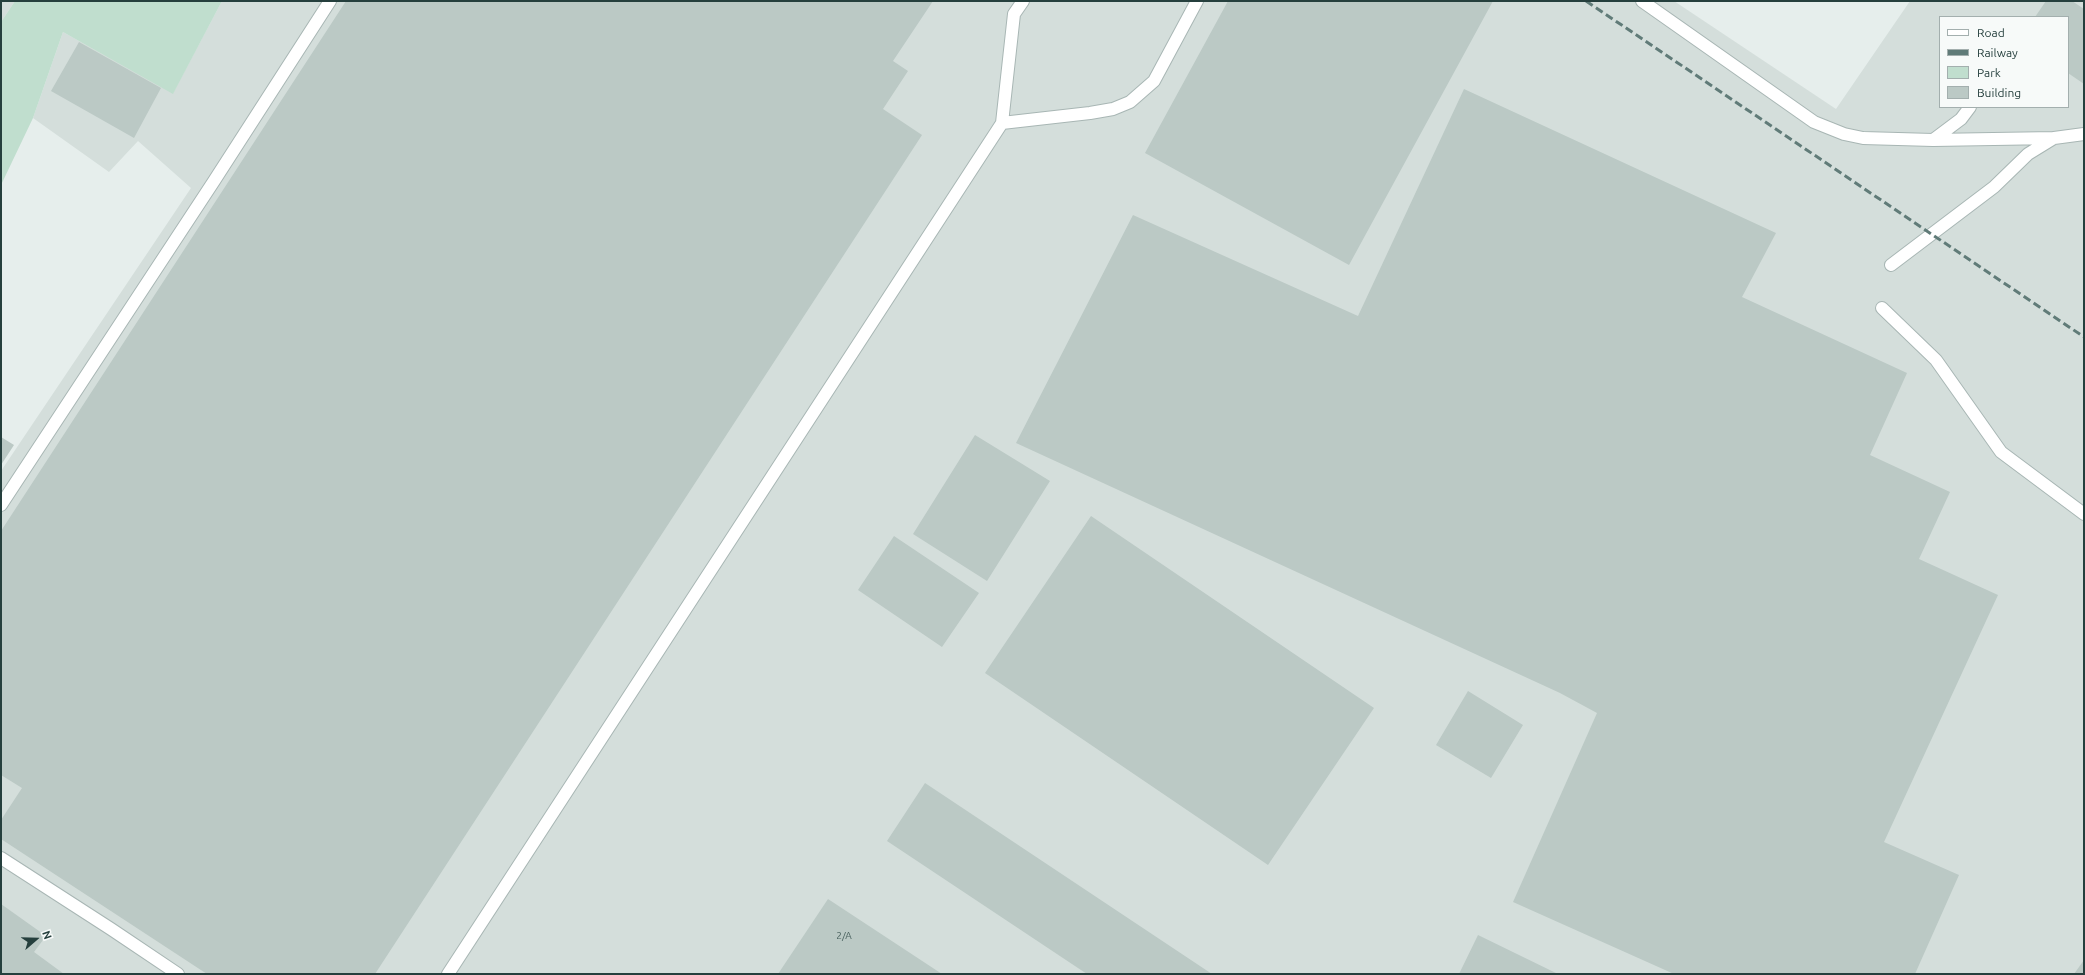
<!DOCTYPE html>
<style>
body{margin:0}
#map{position:relative;width:2085px;height:975px;overflow:hidden;background:#e6eeec;font-family:Ubuntu,sans-serif}
canvas{display:block}
.frame{position:absolute;inset:0;border:2px solid #253f3d;pointer-events:none}
.legend{position:absolute;left:1939px;top:16px;width:130px;height:92px;box-sizing:border-box;background:#f7faf9;border:1px solid #a3afae;margin:0;padding:5px 7px;list-style:none;font-size:12px;color:#253f3d}
.legend li{display:flex;align-items:center;gap:8px;height:20px}
.legend b{width:20px;border:1px solid #a3afae}
.north{position:absolute;left:16px;top:919px;width:40px;height:40px;-webkit-text-stroke:3px #f7faf9;paint-order:stroke;rotate:70deg;font-size:11px;font-weight:700;line-height:16px;text-align:center;color:#253f3d}
.north::after{content:'';display:block;margin:auto;width:14px;height:18px;background:#253f3d;clip-path:polygon(50% 0,100% 100%,50% 72%,0 100%)}
</style>
<div id="map">
<canvas width="2085" height="975"></canvas>
<div class="frame"></div>
<ul class="legend">
<li><b style="height:5px;background:#fff"></b>Road</li>
<li><b style="height:5px;background:#607b78"></b>Railway</li>
<li><b style="height:11px;background:#c0dece"></b>Park</li>
<li><b style="height:11px;background:#bbc9c5"></b>Building</li>
</ul>
<div class="north">N</div>
</div>
<script>
const context = document.querySelector('canvas').getContext('2d');
context.lineJoin = 'round';
function paint(path, color) {
  context.fillStyle = color;
  context.fill(path, 'evenodd');
}
function toPath(rows) {
  const path = new Path2D();
  for (const r of rows) {
    path.moveTo(r[0], r[1]);
    for (let i = 2; i < r.length; i += 2) path.lineTo(r[i], r[i + 1]);
  }
  return path;
}
function trace(path, color, width, dash) {
  context.strokeStyle = color;
  context.lineWidth = width;
  context.lineCap = dash ? 'butt' : 'round';
  context.setLineDash(dash || []);
  context.stroke(path);
}
function label(font, color, halo, rows, align = 'center') {
  context.font = font + ' Ubuntu,sans-serif';
  context.lineWidth = 3.5;
  context.setLineDash([]);
  context.textBaseline = 'middle';
  context.strokeStyle = halo;
  context.fillStyle = color;
  for (const [text, x, y, turn = 0] of rows) {
    context.save();
    context.translate(x, y);
    context.rotate((+turn || 0) * Math.PI / 180);
    context.textAlign = isNaN(turn) ? turn : align;
    if (halo) context.strokeText(text, 0, 0);
    context.fillText(text, 0, 0);
    context.restore();
  }
}
const built = toPath([
 [1,1,15,1,1,22],
 [222,1,1674,1,1836,109,1910,1,2084,1,2084,974,1,974,1,471,191,188,138,141,109,172,33,118,63,32,173,93],
 [1940,17,2068,17,2068,107,1940,107]
]);
const green = toPath([
 [15,1,222,1,173,94,63,32,33,118,1,185,1,22]
]);
const building = toPath([
 [346,1,933,1,893,61,908,71,883,109,922,135,375,974,207,974,1,839,1,820,22,788,1,775,1,531],
 [1228,1,1493,1,1349,265,1145,153],
 [2046,1,2072,1,2084,9,2084,84,2068,73,2068,17,2035,17],
 [79,42,161,88,134,138,51,91],
 [1464,89,1776,233,1742,297,1907,373,1870,455,1950,492,1919,559,1998,595,1884,842,1959,875,1915,974,1674,974,1513,902,1597,713,1560,693,1016,443,1133,215,1358,316],
 [975,435,1050,481,987,581,913,534],
 [1,437,14,445,1,465],
 [1091,516,1374,708,1268,865,985,673],
 [894,536,979,593,942,647,858,590],
 [1468,691,1523,725,1491,778,1436,745],
 [925,783,1212,974,1087,974,887,841],
 [828,899,942,974,778,974],
 [1,904,46,936,34,952,64,974,1,974],
 [1478,935,1558,974,1459,974],
 [2084,960,2084,974,2074,974]
]);
const minor = toPath([
 [1642,1,1814,122,1844,134,1863,138,1933,140,2054,138],
 [1002,123,1090,113,1113,109,1130,102,1154,81,1197,1],
 [1933,140,1961,119,1970,107],
 [1891,265,1994,187,2028,154,2054,138,2084,134],
 [1882,308,1936,360,2001,452,2084,514],
 [1,505,214,181,330,1],
 [1,858,111,929,178,974],
 [448,974,1002,123,1014,14,1023,1]
]);
const rail = toPath([
 [1586,1,2084,337]
]);
const numberNames = [
 ["2/A",844,936]
];
paint(built, '#d4dedb');
paint(green, '#c0dece');
paint(building, '#bbc9c5');
trace(minor, '#a8b6b4', 14);
trace(minor, '#fff', 12);
trace(rail, '#607b78', 3, [8, 4]);
label('10px', '#4a625f', null, numberNames);
</script>
